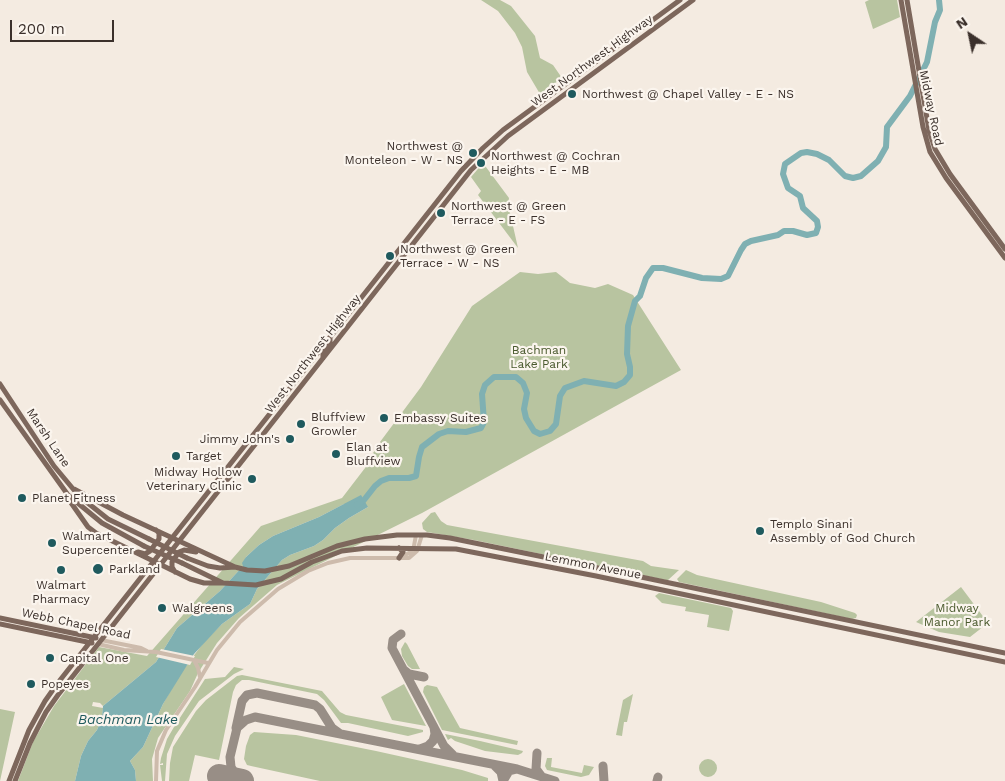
<!DOCTYPE html>
<style>
body{margin:0}
#map{position:relative;width:1005px;height:781px;overflow:hidden;background:#f4ebe1;font-family:"Work Sans",sans-serif}
canvas{display:block}
.north{position:absolute;left:945px;top:10px;width:50px;height:50px;-webkit-text-stroke:4px #fbf5ee;paint-order:stroke;rotate:326deg;font-size:14px;font-weight:700;line-height:20px;text-align:center;color:#3b302b}
.north::after{content:'';display:block;margin:auto;width:18px;height:22px;background:#3b302b;clip-path:polygon(50% 0,100% 100%,50% 72%,0 100%)}
.scale{position:absolute;left:10px;top:20px;width:104px;height:22px;box-sizing:border-box;border:2px solid #3b302b;border-top:0;padding-left:6px;font-size:15px;line-height:18px;white-space:nowrap;color:#3b302b;-webkit-text-stroke:4px #fbf5ee;paint-order:stroke}
</style>
<div id="map">
<canvas width="1005" height="781"></canvas>
<div class="north">N</div>
<div class="scale">200 m</div>
</div>
<script>
const context = document.querySelector('canvas').getContext('2d');
context.lineJoin = 'round';
function paint(path, color) {
  context.fillStyle = color;
  context.fill(path, 'evenodd');
}
function toPath(rows) {
  const path = new Path2D();
  for (const r of rows) {
    if (r.length === 3) {
      path.moveTo(r[0] + r[2], r[1]);
      path.arc(r[0], r[1], r[2], 0, 2 * Math.PI);
      continue;
    }
    path.moveTo(r[0], r[1]);
    for (let i = 2; i < r.length; i += 2) path.lineTo(r[i], r[i + 1]);
  }
  return path;
}
function trace(path, color, width, dash) {
  context.strokeStyle = color;
  context.lineWidth = width;
  context.lineCap = dash ? 'butt' : 'round';
  context.setLineDash(dash || []);
  context.stroke(path);
}
function label(font, color, halo, rows, align = 'center') {
  context.font = font + ' "Work Sans",sans-serif';
  context.lineWidth = 4.5;
  context.setLineDash([]);
  context.textBaseline = 'middle';
  context.strokeStyle = halo;
  context.fillStyle = color;
  for (const [text, x, y, turn = 0] of rows) {
    context.save();
    context.translate(x, y);
    context.rotate((+turn || 0) * Math.PI / 180);
    context.textAlign = isNaN(turn) ? turn : align;
    if (halo) context.strokeText(text, 0, 0);
    context.fillText(text, 0, 0);
    context.restore();
  }
}
const green = toPath([
 [481,0,500,0,511,6,535,36,540,58,553,65,562,78,540,94,527,72,522,47,515,33,498,11],
 [869,0,897,0,900,17,873,29,865,2],
 [483,163,509,198,508,204,518,248,478,195,481,191,471,177],
 [520,272,538,274,556,272,570,283,595,288,608,284,633,295,681,370,422,513,277,585,239,618,217,643,198,673,190,691,158,738,152,759,153,781,136,781,135,770,130,761,143,747,163,704,180,674,204,642,222,624,250,604,257,589,282,560,290,555,314,546,323,540,335,528,349,518,368,507,344,504,319,517,273,536,259,545,246,557,243,566,220,591,177,628,156,662,103,706,100,703,93,702,92,706,103,708,102,718,97,730,88,741,81,756,75,781,18,781,33,742,54,706,99,647,147,656,261,526,342,498,375,455,373,453,381,443,380,442,421,387,472,306],
 [435,512,441,521,447,525,599,553,643,561,651,566,679,570,668,580,666,580,474,540,427,532,423,529,422,523,431,513],
 [686,570,697,575,821,602,855,613,857,615,856,618,852,619,679,582,677,579],
 [961,587,988,623,970,637,939,632,916,622],
 [659,593,731,608,733,611,729,631,707,627,709,615,685,611,686,607,662,603,655,596],
 [405,642,407,644,420,669,412,669,408,666,402,656,401,649],
 [234,667,244,669,234,674,199,701,175,736,167,754,165,781,162,781,160,765,163,765,163,763,160,764,161,758,167,739,174,727,205,679,225,677],
 [242,675,322,691,340,712,346,715,423,730,423,732,408,736,348,723,341,723,324,700,317,694,249,680,242,680,236,685,233,692,219,760,195,755,189,781,169,781,170,763,173,747,196,711,206,700,237,676],
 [404,684,426,726,392,720,381,697],
 [427,685,437,687,460,728,518,741,517,745,442,730,423,692,424,687],
 [633,694,627,722,624,722,622,736,616,735,623,700],
 [0,709,15,712,0,781],
 [254,732,296,735,376,751,462,770,488,778,488,781,320,781,251,766,247,765,244,759,246,746,250,735],
 [445,734,480,741,523,751,522,753,518,755,485,751,455,741,451,738,448,740],
 [547,758,552,758,551,767,582,773,584,765,594,767,589,775,581,777,547,770,545,766],
 [708,768,9]
]);
const water = toPath([
 [361,495,368,507,349,518,335,528,323,540,314,546,290,555,282,560,257,589,250,604,222,624,194,654,163,704,143,747,130,761,135,770,136,781,75,781,81,756,88,741,97,730,102,718,103,706,156,662,177,628,220,591,243,566,242,563,246,557,259,545,273,536,319,517]
]);
const pier = toPath([
 [161,649,195,656,190,665,156,657]
]);
const river = toPath([
 [357,505,364,500,375,486,381,481,389,478,409,478,416,476,419,457,422,447,439,434,448,431,466,432,481,428,484,422,482,394,485,385,494,377,516,377,523,383,527,393,524,409,526,418,534,431,540,434,550,431,556,424,560,396,565,388,584,381,616,386,624,382,630,375,630,367,627,354,628,326,635,301,640,296,646,278,653,268,663,268,702,278,721,279,728,276,741,250,745,244,751,241,778,235,784,231,793,231,807,235,816,233,818,227,817,221,803,208,800,196,788,188,783,174,785,164,801,153,807,152,817,154,829,160,845,176,853,178,861,176,878,161,886,147,887,127,910,96,927,62,935,22,940,10,939,0]
]);
const taxiway = toPath([
 [401,634,393,640,392,648,444,746,453,755],
 [404,670,409,674,424,677],
 [236,728,242,701,247,695,257,693,315,705,320,709,332,728,339,733],
 [420,749,428,746,433,741,435,734,434,727],
 [537,753,536,769,542,777],
 [494,765,501,772,503,781,509,771,517,769],
 [603,766,604,781],
 [247,781,239,778,234,772,231,767,230,757,237,728,246,720,255,717,517,769,555,781],
 [657,781,658,777]
]);
const runway = toPath([
 [219,776,242,781]
]);
const minor = toPath([
 [401,557,413,551,416,535],
 [101,640,141,648,147,651],
 [98,644,124,650,156,652,208,663],
 [194,660,198,668,200,677],
 [156,781,157,751,166,730,195,687,217,650,240,622,278,589,308,571,328,563,350,558,409,558,417,551,422,535]
]);
const major = toPath([
 [901,0,923,127,930,152,946,178,1005,258],
 [907,0,929,130,935,149,950,174,1005,249],
 [323,358,323,354,330,342,330,337],
 [0,384,54,466,79,496,108,519,149,539],
 [0,400,68,495,102,523,144,546],
 [74,489,123,515,235,567],
 [67,497,88,527,96,533,190,579,204,583,222,583],
 [138,552,145,554,150,551,159,539,159,533,156,530],
 [187,558,208,566,220,568,235,567,247,570,265,571,289,566,337,546,365,539,397,535,427,535,450,538,598,568,1005,653],
 [399,558,403,552,399,548],
 [182,563,223,583,256,585,281,579,312,562,342,551,367,548,456,549,596,576,1005,662],
 [175,572,172,567,172,562,179,552,184,550,196,552],
 [0,618,96,638],
 [0,624,92,643],
 [9,781,29,730,45,701,57,684,461,171,483,148,503,130,680,0],
 [15,781,30,743,46,712,58,695,471,170,508,136,693,0]
]);
const majorBridge = toPath([
 [149,539,187,558],
 [144,546,182,563]
]);
const markers = [
 [572,94,5,"#1f5a5e"],
 [473,153,5,"#1f5a5e"],
 [481,163,5,"#1f5a5e"],
 [441,213,5,"#1f5a5e"],
 [390,256,5,"#1f5a5e"],
 [384,418,5,"#1f5a5e"],
 [301,424,5,"#1f5a5e"],
 [290,439,5,"#1f5a5e"],
 [336,454,5,"#1f5a5e"],
 [176,456,5,"#1f5a5e"],
 [252,479,5,"#1f5a5e"],
 [22,498,5,"#1f5a5e"],
 [760,531,5,"#1f5a5e"],
 [52,543,5,"#1f5a5e"],
 [98,569,6,"#1f5a5e"],
 [61,570,5,"#1f5a5e"],
 [162,608,5,"#1f5a5e"],
 [50,658,5,"#1f5a5e"],
 [31,684,5,"#1f5a5e"]
];
const streetNames = [
 ["West Northwest Highway",592,61,-36],
 ["Midway Road",931,108,78],
 ["West Northwest Highway",313,354,-52],
 ["Marsh Lane",48,438,56],
 ["Lemmon Avenue",593,566,11],
 ["Webb Chapel Road",76,624,12]
];
const poiNames = [
 ["Northwest @ Chapel Valley - E - NS",582,94],
 ["Northwest @",463,146,"right"],
 ["Monteleon - W - NS",463,160,"right"],
 ["Northwest @ Cochran",491,156],
 ["Heights - E - MB",491,170],
 ["Northwest @ Green",451,206],
 ["Terrace - E - FS",451,220],
 ["Northwest @ Green",400,249],
 ["Terrace - W - NS",400,263],
 ["Bluffview",311,417],
 ["Growler",311,431],
 ["Embassy Suites",394,418],
 ["Jimmy John's",280,439,"right"],
 ["Elan at",346,447],
 ["Bluffview",346,461],
 ["Target",186,456],
 ["Midway Hollow",242,472,"right"],
 ["Veterinary Clinic",242,486,"right"],
 ["Planet Fitness",32,498],
 ["Templo Sinani",770,524],
 ["Assembly of God Church",770,538],
 ["Walmart",62,536],
 ["Supercenter",62,550],
 ["Parkland",109,569],
 ["Walmart",61,585,"center"],
 ["Pharmacy",61,599,"center"],
 ["Walgreens",172,608],
 ["Capital One",60,658],
 ["Popeyes",41,684]
];
const parkNames = [
 ["Bachman",539,350],
 ["Lake Park",539,364],
 ["Midway",957,608],
 ["Manor Park",957,622]
];
const waterNames = [
 ["Bachman Lake",128,720]
];
paint(green, '#b8c4a0');
paint(water, '#7fb0b2');
paint(pier, '#f4ebe1');
trace(river, '#7fb0b2', 6);
trace(taxiway, '#988e86', 9);
trace(runway, '#988e86', 24);
trace(minor, '#cdbbac', 4);
trace(major, '#7d675c', 5);
trace(majorBridge, '#7d675c', 5);
for (const [x, y, r, color] of markers) {
  const dot = new Path2D();
  dot.arc(x, y, r, 0, 2 * Math.PI);
  context.fillStyle = color;
  context.fill(dot);
  trace(dot, '#fbf5ee', 2);
}
label('12px', '#3b302b', '#fbf5ee', streetNames);
label('12px', '#3b302b', '#fbf5ee', poiNames, 'left');
label('12px', '#4a5a2e', '#fbf5ee', parkNames);
label('italic 14px', '#1f5a5e', '#fbf5ee', waterNames);
</script>
